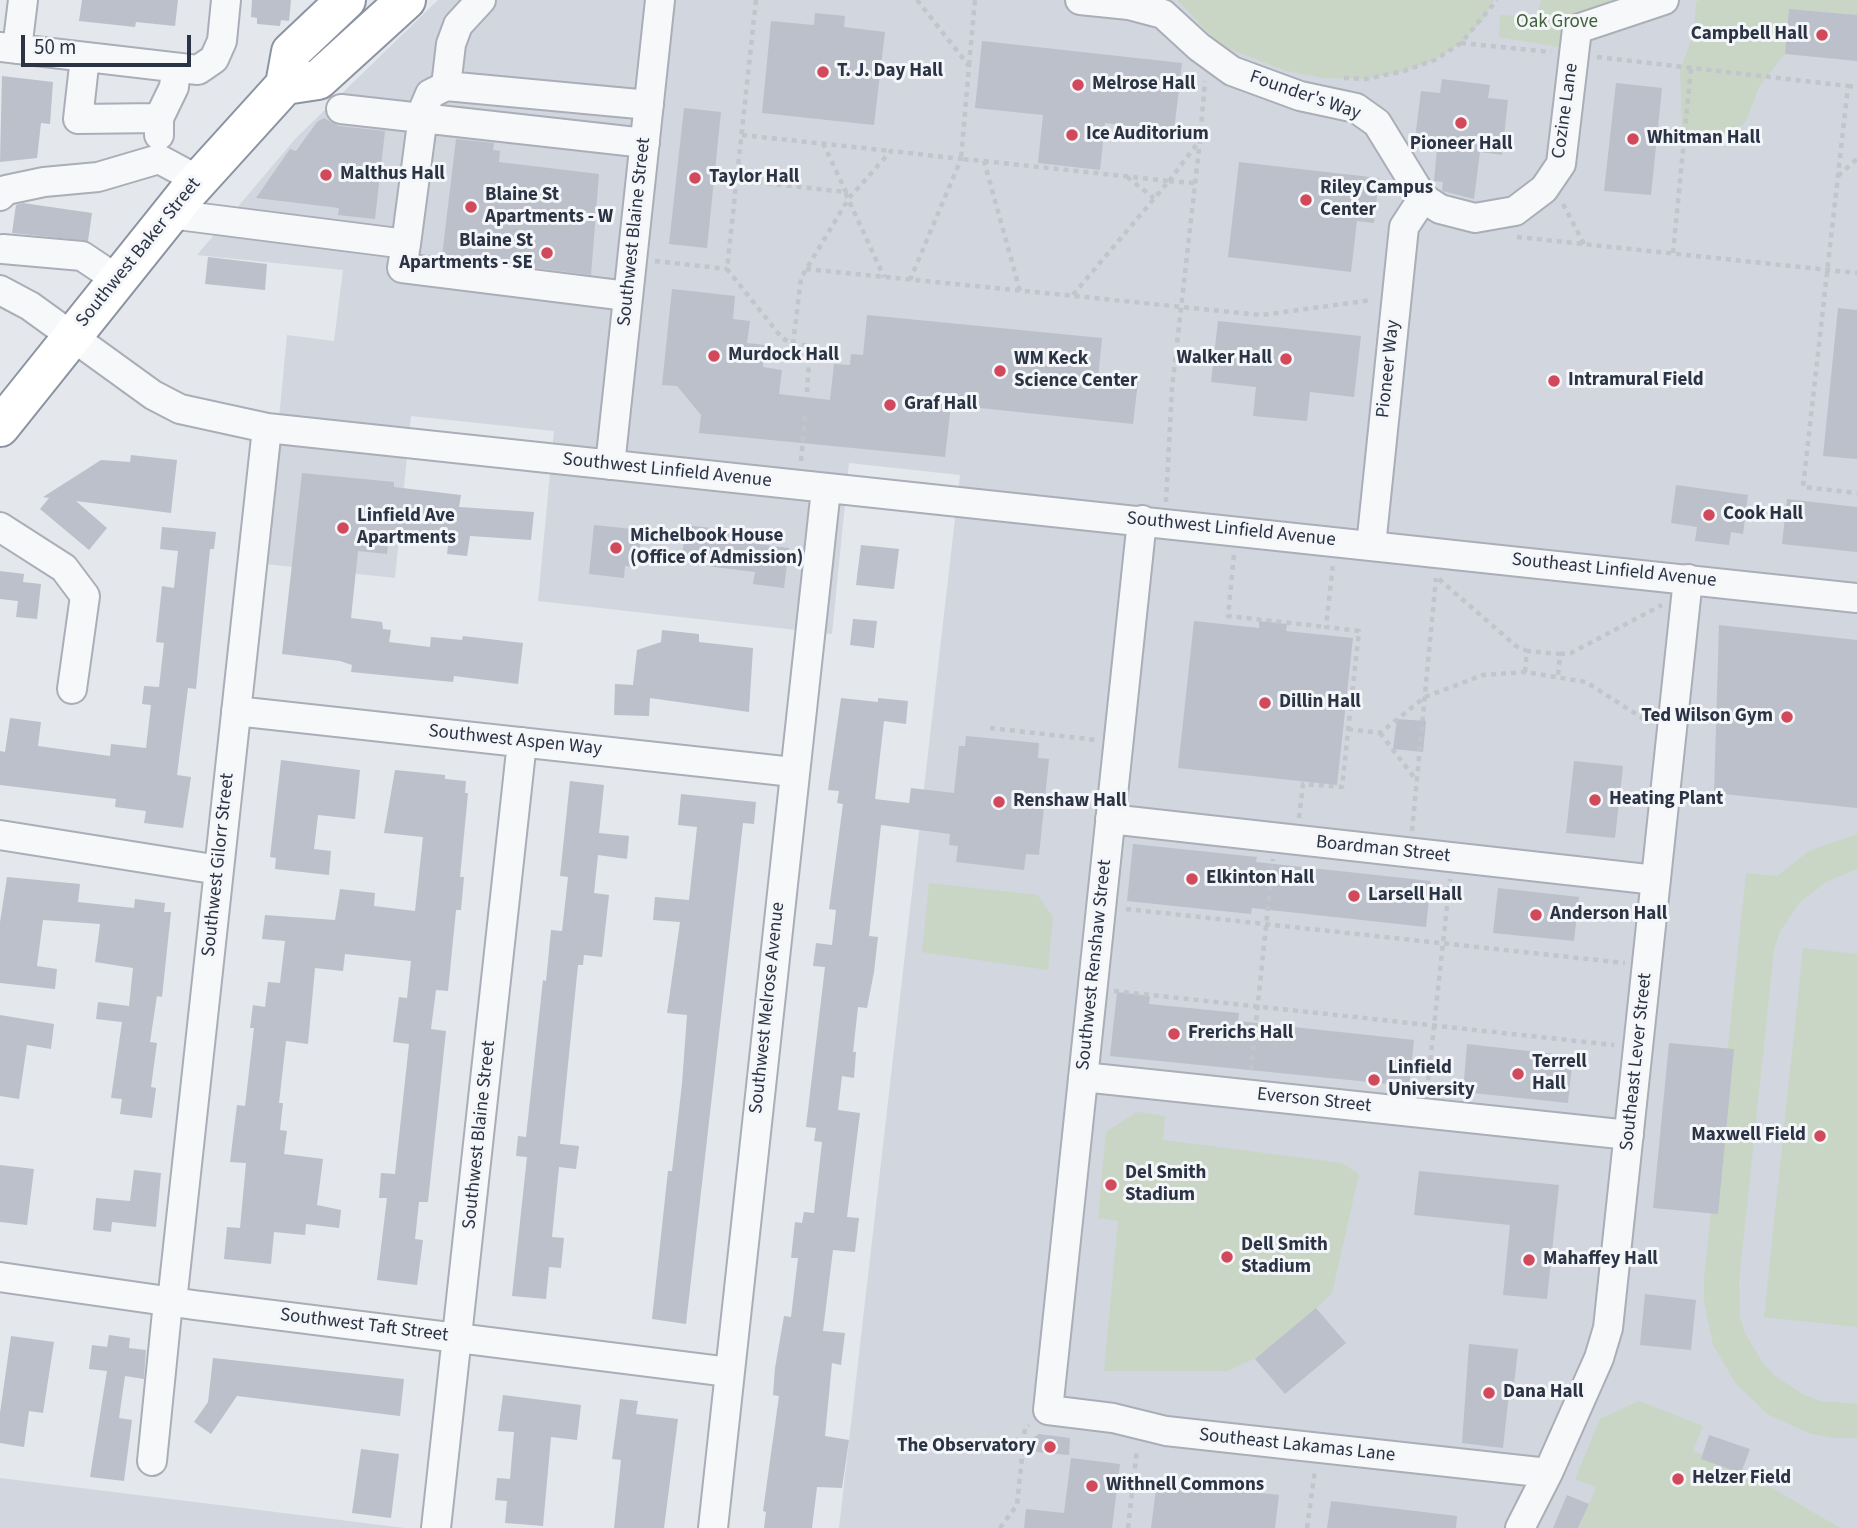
<!DOCTYPE html>
<style>
body{margin:0}
#map{position:relative;width:1857px;height:1528px;overflow:hidden;background:#e4e7ec;font-family:"Source Sans 3",sans-serif}
canvas{display:block}
.scale{position:absolute;left:21px;top:35px;width:170px;height:32px;box-sizing:border-box;border:4px solid #2b3445;border-top:0;padding-left:9px;font-size:21px;line-height:24px;white-space:nowrap;color:#2b3445;-webkit-text-stroke:5px #f4f6f9;paint-order:stroke}
</style>
<div id="map">
<canvas width="1857" height="1528"></canvas>
<div class="scale">50 m</div>
</div>
<script>
const context = document.querySelector('canvas').getContext('2d');
context.lineJoin = 'round';
function paint(path, color) {
  context.fillStyle = color;
  context.fill(path, 'evenodd');
}
function toPath(rows) {
  const path = new Path2D();
  for (const r of rows) {
    path.moveTo(r[0], r[1]);
    for (let i = 2; i < r.length; i += 2) path.lineTo(r[i], r[i + 1]);
  }
  return path;
}
function trace(path, color, width, dash) {
  context.strokeStyle = color;
  context.lineWidth = width;
  context.lineCap = dash ? 'butt' : 'round';
  context.setLineDash(dash || []);
  context.stroke(path);
}
function label(font, color, halo, rows, align = 'center') {
  context.font = font + ' "Source Sans 3",sans-serif';
  context.lineWidth = 6;
  context.setLineDash([]);
  context.textBaseline = 'middle';
  context.strokeStyle = halo;
  context.fillStyle = color;
  for (const [text, x, y, turn = 0] of rows) {
    context.save();
    context.translate(x, y);
    context.rotate((+turn || 0) * Math.PI / 180);
    context.textAlign = isNaN(turn) ? turn : align;
    if (halo) context.strokeText(text, 0, 0);
    context.fillText(text, 0, 0);
    context.restore();
  }
}
const built = toPath([
 [438,0,1857,0,1857,1528,839,1528,960,475,849,463,832,634,538,601,554,431,411,416,395,578,265,564,287,335,334,341,343,270,197,255,296,138],
 [0,1478,405,1528,0,1528]
]);
const green = toPath([
 [1177,0,1494,0,1483,20,1461,43,1435,60,1404,71,1366,79,1325,78,1286,71,1220,45],
 [1541,0,1646,0,1564,48,1499,37,1500,15,1537,17],
 [1699,0,1857,0,1857,15,1789,9,1785,54,1760,85,1745,123,1717,141,1690,140,1682,126,1680,70,1694,33,1696,2],
 [1857,834,1857,869,1826,882,1799,903,1780,932,1774,949,1739,1282,1740,1317,1745,1333,1763,1363,1775,1376,1804,1395,1821,1401,1857,1404,1857,1438,1834,1438,1811,1434,1769,1415,1736,1384,1713,1345,1704,1300,1704,1278,1746,873,1777,876,1809,851],
 [929,883,1038,895,1053,918,1048,970,922,952],
 [1803,948,1857,954,1857,1327,1764,1317],
 [1137,1112,1165,1116,1163,1140,1342,1163,1359,1174,1332,1293,1276,1348,1228,1371,1104,1371,1118,1221,1098,1218,1106,1132],
 [1639,1401,1703,1426,1693,1451,1745,1472,1840,1528,1579,1528,1596,1487,1575,1479,1600,1419]
]);
const building = toPath([
 [82,0,178,0,175,26,136,22,135,27,79,21],
 [252,0,291,0,289,21,281,20,280,26,257,24,257,18,251,17],
 [1789,9,1857,15,1857,61,1785,54],
 [815,13,845,16,844,27,885,32,874,125,762,113,771,21,814,25],
 [982,41,1182,63,1174,131,1105,123,1100,170,1038,163,1043,115,975,108],
 [2,76,53,82,50,124,41,123,37,158,0,162],
 [1442,79,1490,85,1488,98,1508,100,1502,155,1480,152,1474,199,1442,191,1443,182,1434,181,1437,149,1414,146,1421,91,1440,93],
 [1616,83,1662,88,1651,195,1604,191],
 [684,108,721,112,707,248,669,244],
 [324,118,339,126,385,131,375,219,338,215,339,208,256,198,290,149,296,151,317,122],
 [456,139,494,143,493,150,500,151,499,162,599,174,591,275,442,256],
 [1239,162,1379,178,1374,223,1357,221,1351,272,1228,257],
 [23,203,92,213,88,241,12,233,16,205],
 [208,257,267,264,265,290,205,284],
 [672,289,735,296,733,319,750,321,747,343,765,345,763,367,782,370,779,394,830,400,834,364,850,365,851,354,863,355,867,315,1102,338,1098,378,1138,382,1133,424,951,405,945,457,699,433,701,415,677,386,662,385],
 [1838,308,1857,310,1857,459,1823,456],
 [1218,321,1361,336,1354,397,1310,392,1307,421,1253,416,1256,387,1211,382],
 [131,455,177,460,171,513,76,501,107,528,89,550,40,509,49,498,43,497,101,460,130,462],
 [302,473,394,482,394,487,461,495,459,507,534,512,531,540,470,536,467,556,447,554,449,537,389,530,387,554,358,551,351,618,382,622,383,629,391,630,389,642,430,647,431,637,462,640,463,636,523,643,518,684,454,676,453,682,351,672,352,665,340,661,282,654],
 [1676,485,1748,495,1743,534,1731,532,1729,545,1695,541,1697,527,1671,523],
 [1787,499,1857,507,1857,552,1782,544],
 [594,525,642,530,638,567,625,566,624,578,589,574],
 [686,525,744,532,742,542,789,548,784,588,753,584,755,572,681,563],
 [162,527,216,532,214,549,210,549,196,689,188,688,177,775,191,777,183,828,144,823,146,811,115,807,116,799,0,785,0,751,5,752,10,718,41,722,38,746,110,756,111,744,146,748,151,705,142,704,144,686,159,687,164,643,156,642,162,586,174,588,178,551,160,549],
 [861,545,899,549,894,589,856,585],
 [0,571,24,574,23,582,41,584,37,619,16,617,18,601,0,599],
 [853,619,877,621,874,648,850,645],
 [1194,621,1259,628,1259,621,1287,624,1286,631,1353,638,1337,785,1178,768],
 [1719,625,1857,640,1857,808,1714,793],
 [662,630,699,634,699,642,753,648,749,712,650,698,649,716,614,715,615,684,633,685,637,650,661,642],
 [841,698,878,702,878,698,908,701,906,724,884,721,875,799,909,803,911,788,954,793,959,746,965,746,966,736,1039,743,1038,758,1049,759,1039,855,1026,854,1024,870,956,862,958,846,949,845,950,834,881,825,869,936,878,937,874,972,867,1008,858,1007,853,1052,856,1052,854,1078,842,1076,838,1110,860,1113,847,1217,859,1218,855,1252,833,1250,823,1331,845,1333,841,1365,832,1363,825,1436,849,1440,842,1488,817,1487,812,1528,764,1528,766,1512,763,1511,779,1396,773,1395,775,1368,784,1316,791,1317,798,1258,791,1258,795,1222,802,1223,804,1212,814,1213,822,1142,814,1141,816,1128,806,1127,825,967,813,966,816,943,832,945,836,910,829,909,843,804,837,803,839,791,828,790],
 [1397,719,1426,721,1423,752,1393,749],
 [281,760,360,770,355,819,318,815,314,849,331,851,329,875,275,869,276,858,270,857],
 [1574,761,1623,766,1615,838,1566,833],
 [395,770,445,775,445,779,466,781,465,793,468,793,460,877,464,877,461,910,456,910,448,991,436,990,431,1029,446,1031,428,1202,419,1202,415,1239,423,1240,417,1285,377,1280,387,1198,379,1198,381,1173,395,1174,409,1044,393,1042,399,997,407,998,411,961,345,954,343,971,315,968,308,1044,286,1041,279,1103,283,1103,280,1130,287,1131,284,1154,323,1159,317,1205,341,1210,339,1228,306,1224,305,1235,274,1232,271,1264,224,1259,227,1227,240,1228,246,1163,230,1162,237,1105,245,1106,254,1028,250,1028,253,1005,265,1007,268,982,280,983,285,941,262,939,265,915,335,920,340,889,375,893,374,906,415,911,423,837,384,833],
 [570,781,604,785,599,833,629,836,627,859,598,855,594,893,609,895,602,957,584,955,583,965,578,965,560,1144,579,1146,576,1169,559,1167,552,1237,564,1238,561,1268,549,1267,546,1299,512,1296,527,1157,516,1156,518,1136,526,1137,543,980,546,981,551,930,562,931,568,877,560,876],
 [681,794,756,802,754,824,743,823,686,1324,652,1319,668,1171,672,1171,682,1084,687,1015,667,1013,680,922,653,920,655,897,689,900,697,827,678,825],
 [1133,844,1257,857,1256,862,1431,881,1426,927,1252,908,1251,914,1127,901],
 [7,877,80,884,78,902,134,908,135,899,165,903,164,912,171,912,162,997,157,996,150,1042,157,1043,151,1087,156,1088,152,1118,120,1114,122,1099,111,1098,122,1022,96,1019,98,1002,129,1006,133,968,95,962,100,924,43,920,37,966,57,969,55,989,0,983,0,922],
 [1498,888,1579,897,1574,941,1493,933],
 [1117,992,1150,996,1149,1004,1239,1013,1238,1021,1414,1040,1409,1086,1110,1056],
 [0,1015,54,1024,51,1049,27,1045,19,1099,0,1096],
 [1669,1043,1734,1049,1718,1214,1653,1208],
 [1467,1044,1573,1056,1568,1103,1463,1092],
 [0,1165,34,1169,27,1225,0,1222],
 [134,1170,161,1173,156,1227,112,1222,111,1232,93,1230,96,1198,130,1201],
 [1419,1171,1559,1185,1547,1299,1503,1295,1510,1225,1414,1215],
 [1645,1294,1696,1300,1691,1350,1640,1345],
 [1316,1308,1346,1343,1285,1394,1255,1359],
 [109,1335,130,1338,129,1348,146,1350,144,1379,125,1376,119,1418,132,1420,124,1481,90,1477,107,1371,89,1369,92,1345,107,1347],
 [11,1336,54,1342,43,1413,29,1411,24,1447,0,1443,0,1413],
 [1469,1344,1518,1349,1514,1385,1510,1385,1503,1448,1462,1443],
 [213,1358,404,1379,400,1416,237,1396,211,1434,194,1422,208,1402],
 [503,1395,581,1405,577,1440,551,1437,543,1526,505,1523,507,1501,495,1500,497,1478,510,1479,514,1432,498,1431],
 [620,1399,638,1401,636,1414,678,1419,664,1528,614,1528,621,1460,612,1459],
 [1039,1434,1070,1438,1069,1455,1037,1452,1029,1448,1031,1439],
 [1709,1435,1750,1449,1741,1473,1701,1459],
 [361,1449,399,1454,391,1518,352,1513],
 [1071,1458,1120,1464,1112,1528,1024,1528,1026,1509,1064,1513],
 [1157,1481,1279,1495,1275,1528,1151,1528],
 [1567,1495,1589,1504,1578,1528,1553,1528],
 [1331,1501,1457,1516,1456,1528,1327,1528]
]);
const path = toPath([
 [756,0,727,269,782,338,793,344,810,346,807,392],
 [917,0,969,66,961,159,984,161,1020,291],
 [1461,43,1551,52],
 [1597,57,1848,86,1803,487,1857,493],
 [969,65,975,0],
 [1344,78,1366,79,1404,71,1435,60,1461,43,1497,0],
 [1848,86,1857,87],
 [742,135,891,151],
 [823,143,847,194],
 [984,161,1169,181,1072,296],
 [1838,176,1857,159],
 [1127,177,1154,198],
 [737,180,845,192,884,277],
 [1169,181,1200,140,1205,81],
 [1169,181,1195,183],
 [1563,204,1584,244],
 [1517,237,1857,273],
 [1673,253,1691,68],
 [655,261,727,269],
 [806,269,1262,315,1372,300],
 [793,344,801,278,849,198,891,151,961,159,910,280],
 [801,461,805,413],
 [1166,502,1172,388,1200,140],
 [1234,555,1228,616,1326,627],
 [1439,579,1516,646,1527,651],
 [1560,654,1571,653,1662,605],
 [1525,672,1527,651,1560,654,1558,675],
 [990,728,1097,740],
 [1348,729,1380,733,1425,697,1483,675,1525,672,1586,682,1650,723],
 [1380,733,1417,781],
 [1299,818,1303,784,1342,787,1359,631,1326,627,1333,564],
 [1412,831,1436,578],
 [1126,909,1625,963],
 [1114,991,1614,1045],
 [1251,1070,1273,859],
 [1427,1090,1450,879],
 [1000,1528,1017,1505,1025,1428,1029,1425],
 [1128,1528,1137,1449],
 [1307,1528,1315,1470]
]);
const minor = toPath([
 [481,0,458,25,451,44,446,86,649,105],
 [1080,0,1129,5,1163,14,1199,47,1232,71,1300,96,1356,108,1377,123,1423,198,1440,209,1475,218,1515,211,1544,189,1561,164,1577,29,1664,0],
 [0,47,198,70,214,59,222,41,226,0],
 [17,49,23,0],
 [85,57,78,119,159,118],
 [341,109,645,143],
 [159,135,159,118,174,87,176,68],
 [0,196,6,190,44,182,98,177,159,159,198,180],
 [170,214,406,244,424,108,430,94,446,86],
 [406,244,402,268,627,296],
 [3,249,82,256,118,280],
 [0,290,30,306,153,395,180,409,267,428,1857,598],
 [610,465,660,0],
 [1142,520,1048,1410,1113,1418,1166,1431,1548,1473],
 [0,527,64,568,85,596,72,689],
 [1371,546,1404,227,1423,198],
 [236,711,793,772],
 [1110,819,1656,880],
 [0,835,219,870],
 [1083,1077,1629,1135],
 [0,1277,194,1305,729,1372],
 [172,1302,267,428],
 [152,1461,168,1302],
 [436,1528,522,742],
 [713,1528,826,489],
 [1520,1528,1548,1473,1599,1358,1608,1328,1688,579]
]);
const highway = toPath([
 [285,85,318,80,406,0],
 [0,427,188,192,285,85,291,52,346,0]
]);
const markers = [
 [1822,35,7,"#d1495b"],
 [823,72,7,"#d1495b"],
 [1078,85,7,"#d1495b"],
 [1461,123,7,"#d1495b"],
 [1072,135,7,"#d1495b"],
 [1633,139,7,"#d1495b"],
 [326,175,7,"#d1495b"],
 [695,178,7,"#d1495b"],
 [1306,200,7,"#d1495b"],
 [471,207,7,"#d1495b"],
 [547,253,7,"#d1495b"],
 [714,356,7,"#d1495b"],
 [1286,359,7,"#d1495b"],
 [1000,371,7,"#d1495b"],
 [1554,381,7,"#d1495b"],
 [890,405,7,"#d1495b"],
 [1709,515,7,"#d1495b"],
 [343,528,7,"#d1495b"],
 [616,548,7,"#d1495b"],
 [1265,703,7,"#d1495b"],
 [1787,717,7,"#d1495b"],
 [1595,800,7,"#d1495b"],
 [999,802,7,"#d1495b"],
 [1192,879,7,"#d1495b"],
 [1354,896,7,"#d1495b"],
 [1536,915,7,"#d1495b"],
 [1174,1034,7,"#d1495b"],
 [1518,1074,7,"#d1495b"],
 [1374,1080,7,"#d1495b"],
 [1820,1136,7,"#d1495b"],
 [1111,1185,7,"#d1495b"],
 [1227,1257,7,"#d1495b"],
 [1529,1260,7,"#d1495b"],
 [1489,1393,7,"#d1495b"],
 [1050,1447,7,"#d1495b"],
 [1678,1479,7,"#d1495b"],
 [1092,1486,7,"#d1495b"]
];
const parkNames = [
 ["Oak Grove",1557,23]
];
const poiNames = [
 ["Campbell Hall",1808,35,"right"],
 ["T. J. Day Hall",837,72],
 ["Melrose Hall",1092,85],
 ["Ice Auditorium",1086,135],
 ["Whitman Hall",1647,139],
 ["Pioneer Hall",1461,145,"center"],
 ["Malthus Hall",340,175],
 ["Taylor Hall",709,178],
 ["Riley Campus",1320,189],
 ["Center",1320,211],
 ["Blaine St",485,196],
 ["Apartments - W",485,218],
 ["Blaine St",533,242,"right"],
 ["Apartments - SE",533,264,"right"],
 ["Murdock Hall",728,356],
 ["Walker Hall",1272,359,"right"],
 ["WM Keck",1014,360],
 ["Science Center",1014,382],
 ["Intramural Field",1568,381],
 ["Graf Hall",904,405],
 ["Cook Hall",1723,515],
 ["Linfield Ave",357,517],
 ["Apartments",357,539],
 ["Michelbook House",630,537],
 ["(Office of Admission)",630,559],
 ["Dillin Hall",1279,703],
 ["Ted Wilson Gym",1773,717,"right"],
 ["Heating Plant",1609,800],
 ["Renshaw Hall",1013,802],
 ["Elkinton Hall",1206,879],
 ["Larsell Hall",1368,896],
 ["Anderson Hall",1550,915],
 ["Frerichs Hall",1188,1034],
 ["Terrell",1532,1063],
 ["Hall",1532,1085],
 ["Linfield",1388,1069],
 ["University",1388,1091],
 ["Maxwell Field",1806,1136,"right"],
 ["Del Smith",1125,1174],
 ["Stadium",1125,1196],
 ["Dell Smith",1241,1246],
 ["Stadium",1241,1268],
 ["Mahaffey Hall",1543,1260],
 ["Dana Hall",1503,1393],
 ["The Observatory",1036,1447,"right"],
 ["Helzer Field",1692,1479],
 ["Withnell Commons",1106,1486]
];
const streetNames = [
 ["Founder's Way",1305,96,19],
 ["Cozine Lane",1566,111,-82],
 ["Southwest Blaine Street",635,232,-84],
 ["Southwest Baker Street",139,253,-51],
 ["Pioneer Way",1389,369,-84],
 ["Southwest Linfield Avenue",667,471,6],
 ["Southwest Linfield Avenue",1231,530,6],
 ["Southeast Linfield Avenue",1614,571,6],
 ["Southwest Aspen Way",515,741,6],
 ["Boardman Street",1383,850,6],
 ["Southwest Gilorr Street",219,865,-84],
 ["Southwest Renshaw Street",1095,965,-84],
 ["Southwest Melrose Avenue",768,1008,-84],
 ["Southeast Lever Street",1637,1062,-84],
 ["Everson Street",1314,1101,6],
 ["Southwest Blaine Street",480,1135,-84],
 ["Southwest Taft Street",364,1326,7],
 ["Southeast Lakamas Lane",1297,1446,6]
];
paint(built, '#d2d6de');
paint(green, '#c9d6c5');
paint(building, '#bbc0ca');
trace(minor, '#a9aeb7', 32);
trace(highway, '#8b94a3', 42);
trace(path, '#c2c5cb', 4.5, [5, 5]);
trace(minor, '#f7f8fa', 28);
trace(highway, '#fff', 38);
for (const [x, y, r, color] of markers) {
  const dot = new Path2D();
  dot.arc(x, y, r, 0, 2 * Math.PI);
  context.fillStyle = color;
  context.fill(dot);
  trace(dot, '#f4f6f9', 2.5);
}
label('19px', '#3f6138', '#f4f6f9', parkNames);
label('bold 19px', '#2b3445', '#f4f6f9', poiNames, 'left');
label('19px', '#2b3445', '#f4f6f9', streetNames);
</script>
